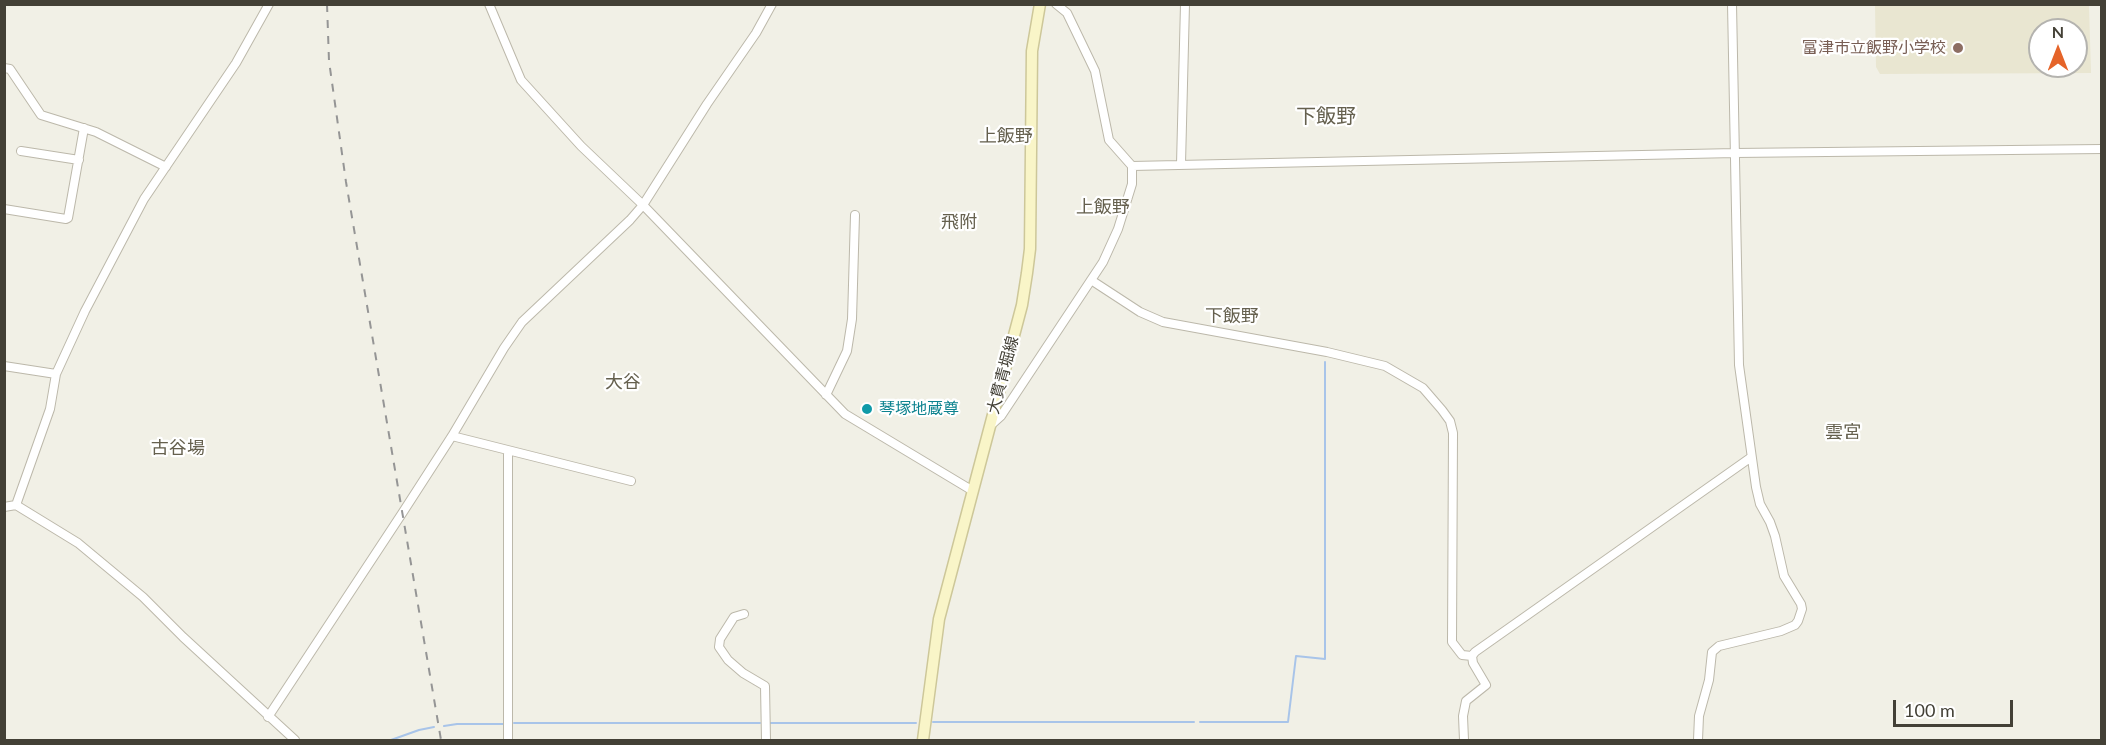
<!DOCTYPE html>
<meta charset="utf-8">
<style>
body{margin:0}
#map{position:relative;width:2106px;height:745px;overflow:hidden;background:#f1f0e6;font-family:Lato,sans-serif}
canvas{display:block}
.frame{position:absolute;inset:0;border:6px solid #434036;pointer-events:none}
.north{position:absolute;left:2028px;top:18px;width:60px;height:60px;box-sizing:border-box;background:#fff;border:2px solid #b4b3af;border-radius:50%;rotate:0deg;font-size:16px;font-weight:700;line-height:24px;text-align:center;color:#434036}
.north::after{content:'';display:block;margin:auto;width:21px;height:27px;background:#e56429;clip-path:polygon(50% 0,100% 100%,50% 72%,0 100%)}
.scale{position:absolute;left:1893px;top:700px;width:120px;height:27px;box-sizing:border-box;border:3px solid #434036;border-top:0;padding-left:8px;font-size:18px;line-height:21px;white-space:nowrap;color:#434036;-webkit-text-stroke:4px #fff;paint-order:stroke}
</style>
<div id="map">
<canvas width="2106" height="745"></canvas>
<div class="frame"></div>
<div class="north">N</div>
<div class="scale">100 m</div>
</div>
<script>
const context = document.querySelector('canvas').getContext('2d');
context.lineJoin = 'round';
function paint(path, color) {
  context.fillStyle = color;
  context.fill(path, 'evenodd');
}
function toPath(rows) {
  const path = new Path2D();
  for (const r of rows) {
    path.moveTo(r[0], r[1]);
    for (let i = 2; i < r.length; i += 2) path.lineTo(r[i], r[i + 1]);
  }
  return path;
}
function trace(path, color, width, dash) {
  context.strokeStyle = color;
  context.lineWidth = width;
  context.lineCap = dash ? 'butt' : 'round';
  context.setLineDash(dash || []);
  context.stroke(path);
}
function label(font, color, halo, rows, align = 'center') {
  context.font = font + ' Lato,"Noto Sans JP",sans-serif';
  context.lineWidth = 4.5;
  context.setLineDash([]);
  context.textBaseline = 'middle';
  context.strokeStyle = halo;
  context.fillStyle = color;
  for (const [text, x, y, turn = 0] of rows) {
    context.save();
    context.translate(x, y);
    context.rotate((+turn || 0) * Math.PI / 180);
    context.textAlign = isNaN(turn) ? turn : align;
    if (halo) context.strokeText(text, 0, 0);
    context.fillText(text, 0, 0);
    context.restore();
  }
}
const education = toPath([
 [1875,5,2089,5,2091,73,1880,74,1876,67],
 [2040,30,2076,30,2076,66,2040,66]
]);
const stream = toPath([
 [933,722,1194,722],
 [1200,722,1288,722,1296,656,1325,659,1325,362],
 [514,723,760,723],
 [770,723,916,723],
 [444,726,457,724,506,724],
 [391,740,419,730,434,727]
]);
const minor = toPath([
 [489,4,521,80,581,146,643,205,845,414,973,491],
 [4,68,10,69,41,115,96,132,166,167],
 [21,151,79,160],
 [1181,164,1185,4],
 [1132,166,1735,153,2102,149],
 [4,209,66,219,68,218,84,128],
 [1091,280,1140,312,1163,322,1327,352,1385,366,1423,388,1442,410,1450,421,1453,433,1452,642,1462,655,1472,656],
 [4,366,56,374],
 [826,395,847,351,852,319,855,215],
 [991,425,1001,416,1103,262,1118,229,1132,184,1132,166,1109,140,1095,71,1067,13,1056,4],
 [452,436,631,481],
 [508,451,508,740],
 [16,505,50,409,56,374,85,311,144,199,236,63,269,4],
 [4,507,16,505,78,543,143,597,183,637,295,740],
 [744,614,734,617,720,639,719,647,728,660,743,673,765,686,766,740],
 [1472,656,1475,652,1750,458],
 [268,717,403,512,452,436,504,348,522,322,630,220,643,205,707,104,756,33,772,4],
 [1464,740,1463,716,1466,701,1486,685,1473,663,1472,656],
 [1698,740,1699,716,1709,680,1712,652,1719,646,1781,631,1795,625,1798,621,1802,609,1801,604,1784,576,1775,536,1770,522,1760,504,1756,487,1739,365,1732,4]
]);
const secondary = toPath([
 [923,740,939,619,1022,305,1027,273,1030,249,1032,51,1040,4]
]);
const rail = toPath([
 [327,4,329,61,346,182,441,740]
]);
const markers = [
 [1958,48,6,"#8d6e63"],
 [867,409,6,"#0f9aa8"]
];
const educationNames = [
 ["富津市立飯野小学校",1946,48]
];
const streetNames = [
 ["大貫青堀線",1003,375,-75]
];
const cultureNames = [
 ["琴塚地蔵尊",879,409]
];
const neighbourhoodNames = [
 ["上飯野",1006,136],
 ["上飯野",1103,207],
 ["飛附",959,222],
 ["下飯野",1232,316],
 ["大谷",623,382],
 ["雲宮",1843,432],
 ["古谷場",178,448]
];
const quarterNames = [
 ["下飯野",1326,117]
];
paint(education, '#e9e6d1');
trace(stream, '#a8c4e9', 2);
trace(minor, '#bcb8aa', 10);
trace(secondary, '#cdc799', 13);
trace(minor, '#fff', 8);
trace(secondary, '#f9f5c8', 10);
trace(rail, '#959595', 2, [8, 8]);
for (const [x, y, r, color] of markers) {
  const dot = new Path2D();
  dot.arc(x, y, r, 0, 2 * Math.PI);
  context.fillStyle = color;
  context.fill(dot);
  trace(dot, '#fff', 2);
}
label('16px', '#785e54', '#fff', educationNames, 'right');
label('16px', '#434036', '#fff', streetNames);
label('16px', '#0d838f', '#fff', cultureNames, 'left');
label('18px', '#65604e', '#fff', neighbourhoodNames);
label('20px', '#65604e', '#fff', quarterNames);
</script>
